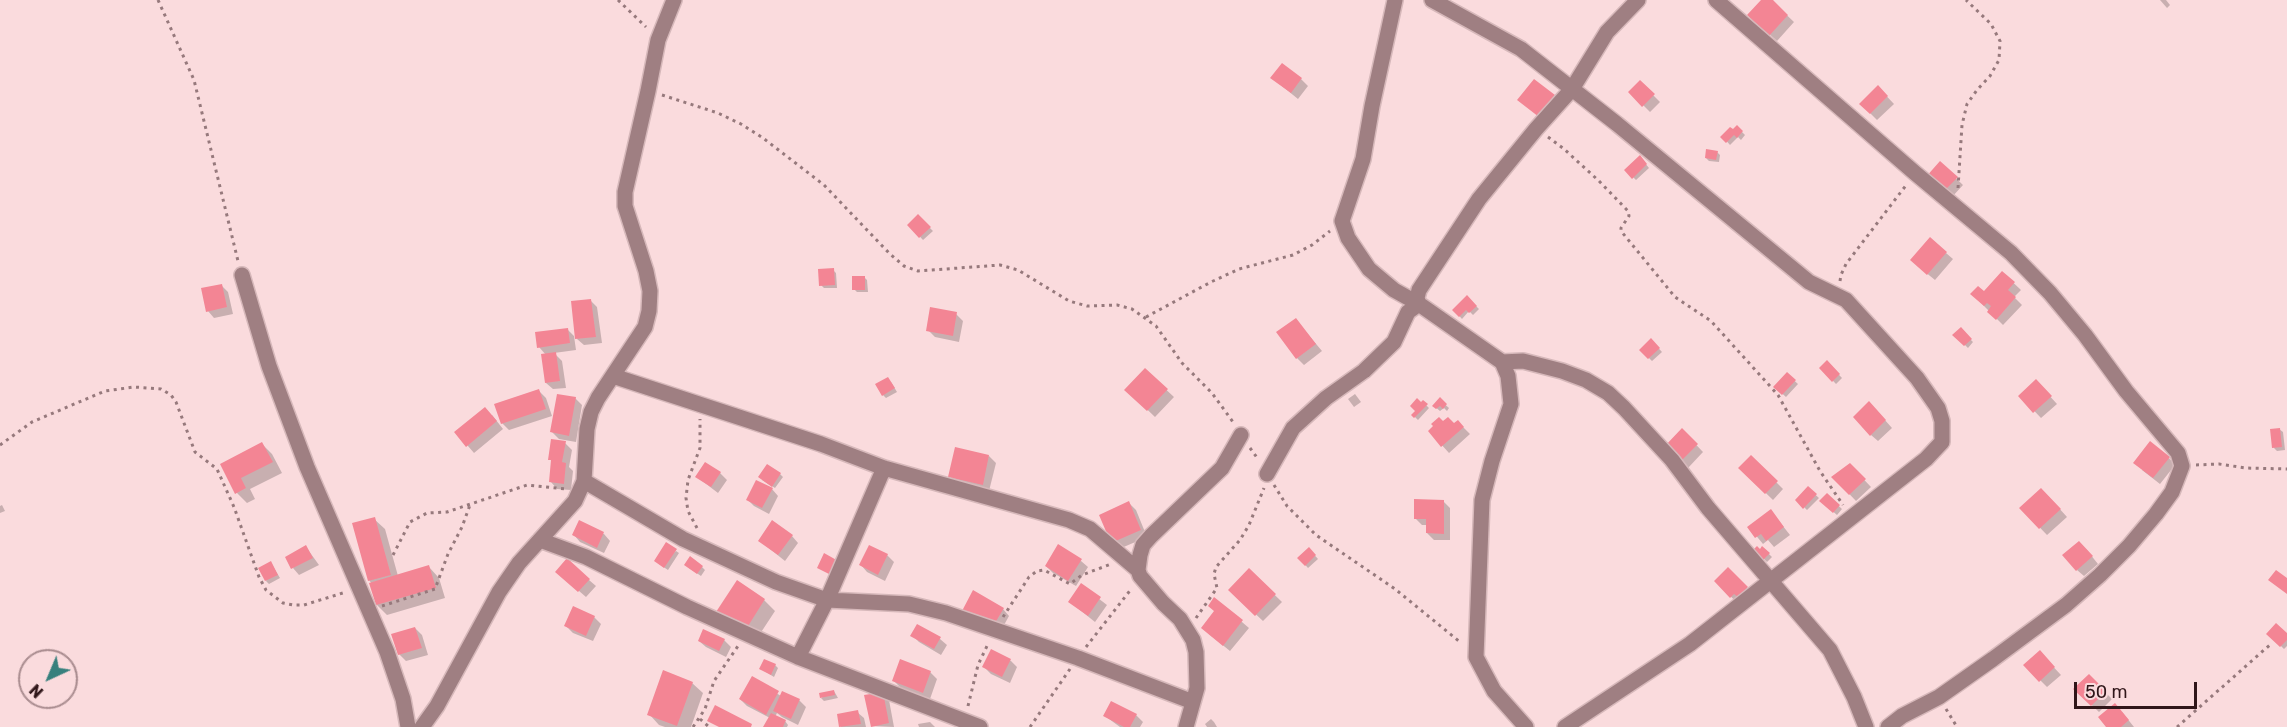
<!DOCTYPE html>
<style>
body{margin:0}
#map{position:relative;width:2287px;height:727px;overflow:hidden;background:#fadbdd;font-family:Rubik,sans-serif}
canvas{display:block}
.north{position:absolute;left:18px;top:649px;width:60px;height:60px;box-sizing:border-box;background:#fadbdd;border:2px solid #a98c8f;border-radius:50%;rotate:224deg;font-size:16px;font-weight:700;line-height:24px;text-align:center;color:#301619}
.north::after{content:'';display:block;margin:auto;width:21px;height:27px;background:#37807d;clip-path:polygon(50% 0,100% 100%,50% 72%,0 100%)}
.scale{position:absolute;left:2074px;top:682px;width:123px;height:27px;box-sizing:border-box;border:3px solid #301619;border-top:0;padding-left:8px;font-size:18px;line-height:21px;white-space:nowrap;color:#301619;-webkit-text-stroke:4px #fadbdd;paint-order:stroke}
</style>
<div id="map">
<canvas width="2287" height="727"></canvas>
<div class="north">N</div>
<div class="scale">50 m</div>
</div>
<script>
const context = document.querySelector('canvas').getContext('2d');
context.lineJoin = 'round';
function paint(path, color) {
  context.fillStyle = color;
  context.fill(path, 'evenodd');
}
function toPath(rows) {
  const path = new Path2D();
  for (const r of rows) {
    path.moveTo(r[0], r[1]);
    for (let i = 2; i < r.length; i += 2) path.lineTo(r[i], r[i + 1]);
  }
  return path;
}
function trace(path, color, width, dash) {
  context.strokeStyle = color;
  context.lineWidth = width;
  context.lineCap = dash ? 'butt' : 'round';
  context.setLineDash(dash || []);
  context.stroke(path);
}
const shadow = toPath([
 [1763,0,1771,0,1794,22,1777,41,1756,22],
 [2160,0,2166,0,2170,5,2167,8],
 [1272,78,1301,79,1308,86,1298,99],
 [1640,82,1660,102,1650,112,1630,92],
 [1878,87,1894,104,1877,120,1861,104],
 [1737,127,1745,135,1741,140,1738,137,1730,145,1723,137],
 [1717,152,1720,155,1719,162,1709,161,1706,158],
 [1640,157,1649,168,1636,180,1626,170],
 [1940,163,1963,185,1952,197,1947,197],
 [918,216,933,231,923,240,909,225],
 [1946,253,1953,259,1935,280,1919,267],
 [833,270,836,273,837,288,824,288,821,285],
 [2003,273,2021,290,2014,297,2022,305,2003,325,1972,294,1984,293],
 [864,277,867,280,868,292,857,292,854,289],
 [221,285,228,292,233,314,214,318,208,311],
 [1467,297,1479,309,1473,315,1469,311,1462,319,1454,310],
 [591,301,597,307,602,343,584,345,577,339],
 [956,314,963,321,959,342,935,337,928,330],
 [1296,320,1322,351,1304,365,1297,358],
 [567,329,574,336,576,350,554,353,562,361,566,388,553,389,546,383,546,355,539,347],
 [1960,329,1973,342,1968,348,1955,335],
 [1651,340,1662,352,1652,361,1641,350],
 [1827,362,1842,378,1836,384,1821,368],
 [1145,370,1174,397,1155,417,1127,390],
 [1787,374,1798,384,1786,397,1775,387],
 [2036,381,2057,404,2041,418,2020,396],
 [891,382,897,392,886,398,883,395],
 [539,391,546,398,552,416,509,430,502,423],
 [1355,394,1361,402,1354,407,1348,399],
 [575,398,582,405,576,442,559,439,552,432],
 [1440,400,1449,408,1447,411,1444,408,1440,411,1434,406],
 [1423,402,1429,408,1418,420,1413,415],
 [1876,410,1892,428,1878,441,1871,435],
 [492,415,503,429,474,453,456,432],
 [1458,422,1470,434,1449,453,1430,432,1443,423,1454,425],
 [2279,429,2283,432,2285,450,2277,451,2274,448],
 [1682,430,1703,452,1688,468,1666,446],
 [565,443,572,450,569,467,573,471,571,490,557,489,551,482,552,462,550,459],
 [262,444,272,454,282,473,250,489,255,499,247,503,237,493,222,464],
 [989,456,996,463,989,491,957,484,950,477],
 [1751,457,1783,489,1773,500,1740,468],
 [2169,458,2175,465,2160,484,2142,470],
 [1850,465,1871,487,1856,501,1833,477],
 [720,473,727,480,718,493,697,477],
 [780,474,783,477,775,488,762,480],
 [1808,488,1819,498,1807,510,1797,500],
 [772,489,778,496,769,514,754,506,748,500],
 [1827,495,1842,509,1837,515,1821,501],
 [2048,496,2067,517,2047,535,2021,508],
 [1443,501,1450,508,1450,540,1434,540,1427,533,1427,525,1422,525,1415,518],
 [1129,503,1136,510,1147,537,1119,549,1113,542],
 [2,505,5,511,0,513,0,506],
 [1771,511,1790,535,1774,547,1768,540,1763,544,1749,527],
 [374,519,385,529,398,576,429,567,439,578,445,598,387,615,377,605,372,584,369,580],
 [580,522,604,534,610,541,604,553,580,542,574,535],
 [792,536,798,543,785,561,760,541],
 [306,547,319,565,299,575,293,568],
 [1763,548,1772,557,1767,562,1762,557,1759,562,1760,551],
 [1309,549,1318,559,1308,568,1299,558],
 [2086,549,2098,564,2084,576,2077,570],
 [676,551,679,553,668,570,659,564],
 [887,555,894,562,885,581,867,572,861,565],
 [1081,561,1088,567,1076,586,1053,573,1046,566],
 [271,563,280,578,269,584,266,581],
 [702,567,705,570,701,576,689,568],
 [1728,569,1753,595,1738,604,1716,581],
 [1249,570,1282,602,1263,621,1230,590],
 [564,578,589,580,596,586,586,597],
 [1081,585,1107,605,1095,622,1070,602],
 [1215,599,1249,628,1230,651,1209,634,1216,612],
 [764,600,775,611,756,640,729,622],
 [1003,609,1009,616,999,634,970,617],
 [594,617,601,624,593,641,573,633,566,626],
 [918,626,940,639,947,645,941,655,919,642,912,635],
 [415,628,422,635,428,655,406,661,399,654],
 [2269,634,2287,635,2287,646,2284,649],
 [724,640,731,647,726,657,706,647,699,641],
 [992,651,1011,661,1017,667,1010,683,991,674,984,667],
 [2046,659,2061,675,2047,687,2025,665],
 [775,665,778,668,774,677,761,669],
 [930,672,937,679,930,699,901,688,894,681],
 [2089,676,2112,699,2099,712,2075,689],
 [752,678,781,696,799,700,806,707,798,725,782,717,777,713,775,717,785,721,788,725,787,727,765,727,770,718,747,706,740,699],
 [692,683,703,693,691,727,665,727,659,725,649,714],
 [834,691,838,698,824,701,821,698],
 [882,693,889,700,894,727,872,726],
 [857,712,864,718,866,727,841,727,838,715],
 [2122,712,2134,727,2108,727],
 [1136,715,1143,722,1140,727,1120,727,1105,716],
 [1211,719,1214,722,1217,727,1207,727,1205,724],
 [930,722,935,727,919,727,918,724]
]);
const building = toPath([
 [1761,0,1773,0,1788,15,1769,36,1747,15],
 [1282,63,1302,78,1291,93,1270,78],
 [1534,79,1555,95,1539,117,1517,100],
 [1640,80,1655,94,1642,107,1628,92],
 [1878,85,1888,96,1870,114,1859,104],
 [1737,125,1743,131,1737,138,1734,135,1726,143,1720,137,1730,127,1733,129],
 [1706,149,1718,151,1716,160,1705,158],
 [1640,155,1647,164,1632,179,1624,170],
 [1940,161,1958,177,1944,191,1925,178],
 [918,214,931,227,919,238,907,225],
 [1930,237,1947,252,1927,275,1910,260],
 [834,268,835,285,819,286,818,269],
 [2002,271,2015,282,2008,290,2016,297,1996,320,1987,312,1991,306,1987,303,1984,306,1970,294,1978,286,1984,291],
 [852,276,865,276,865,290,852,290],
 [222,284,227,307,206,312,201,288],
 [1467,295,1477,306,1469,313,1466,310,1459,317,1452,310],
 [591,299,596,337,575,339,571,301],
 [930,307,957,312,953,336,926,331],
 [1296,318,1316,344,1296,359,1276,332],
 [1961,327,1972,339,1964,346,1952,335],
 [568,328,570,343,537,348,535,332],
 [1651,338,1660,348,1648,359,1639,350],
 [556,352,560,381,545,383,541,354],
 [1827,360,1840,374,1832,382,1819,368],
 [1145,368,1168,389,1147,411,1124,390],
 [1787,372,1796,380,1782,395,1773,387],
 [888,377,895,388,882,396,875,384],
 [2036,379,2052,396,2033,413,2018,396],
 [539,389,546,409,501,424,494,404],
 [557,394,576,397,569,436,550,432],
 [1440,397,1447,404,1443,409,1440,406,1436,409,1432,406],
 [1417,398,1421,402,1423,400,1428,404,1414,418,1411,415,1415,411,1410,406],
 [1869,401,1886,420,1870,436,1853,417],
 [485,407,497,421,466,447,454,432],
 [1439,417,1443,421,1448,417,1454,423,1458,420,1464,427,1441,447,1428,431,1433,426,1431,424],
 [1682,428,1698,444,1680,462,1664,447],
 [2280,428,2282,447,2272,448,2270,429],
 [551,439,566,441,562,462,566,463,564,484,549,482,551,460,548,460],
 [2150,441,2170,457,2153,478,2133,463],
 [262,442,273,462,241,478,246,488,235,494,220,464],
 [955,447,989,455,983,485,948,477],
 [1751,455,1778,481,1765,494,1738,468],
 [705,462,721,472,711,487,695,477],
 [1850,463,1866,479,1849,495,1831,477],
 [767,464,781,473,772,487,758,477],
 [756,480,773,488,762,508,746,500],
 [1808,486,1817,494,1803,509,1795,500],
 [2041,488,2061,509,2039,529,2019,508],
 [1827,493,1840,505,1833,513,1819,501],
 [1414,499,1444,500,1444,534,1426,533,1426,519,1414,519],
 [1129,501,1141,530,1111,543,1099,515],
 [1771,509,1784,527,1766,541,1761,534,1755,538,1747,527],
 [375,517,391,575,368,581,352,523],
 [579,520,604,532,597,548,572,535],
 [772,520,793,535,778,555,758,541],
 [2079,541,2093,556,2076,571,2062,555],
 [666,542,677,549,664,568,654,561],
 [1058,544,1082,559,1068,581,1045,566],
 [306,545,313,558,291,569,285,557],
 [869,545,888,554,878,575,859,565],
 [1757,546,1760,549,1762,546,1770,553,1763,560,1759,556,1749,554],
 [1309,547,1316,555,1305,566,1297,558],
 [824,553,840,562,833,576,817,568],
 [690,556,703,566,697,574,684,565],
 [567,558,590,579,578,592,555,572],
 [271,561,278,575,265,581,258,568],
 [429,565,436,588,376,605,369,583],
 [1728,567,1748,587,1738,597,1734,594,1730,598,1714,581],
 [1249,568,1276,594,1255,616,1228,590],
 [2276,570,2287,578,2287,594,2268,580],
 [737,580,765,599,745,631,716,612],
 [1081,583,1101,597,1088,616,1068,602],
 [973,590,1004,608,992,628,962,611],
 [1214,597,1243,620,1223,646,1201,628,1214,611,1208,606],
 [573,606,595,616,586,636,564,626],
 [2276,623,2287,633,2287,640,2280,647,2266,634],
 [917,624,941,637,934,649,910,636],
 [415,627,422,648,398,655,391,634],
 [703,629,725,639,719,651,698,641],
 [991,649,1011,659,1002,677,982,667],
 [2040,650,2055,667,2039,682,2023,665],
 [764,659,776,664,771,675,759,669],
 [900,659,931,671,923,693,892,681],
 [663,670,693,682,677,726,647,715],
 [2089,674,2106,691,2091,706,2073,689],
 [752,676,779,691,766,715,739,699],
 [834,690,835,695,820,698,819,693],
 [782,691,800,699,791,719,773,711],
 [883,692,889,723,871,727,864,695],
 [1111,701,1137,714,1130,727,1124,727,1103,716],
 [2115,703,2129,720,2121,727,2106,727,2098,717],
 [715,705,752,724,751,727,719,727,707,721],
 [858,710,861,724,839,727,837,714],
 [771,713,786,720,783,727,763,727]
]);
const path = toPath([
 [158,0,194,80,238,261],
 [618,0,646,27],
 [662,95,718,113,741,124,763,138,824,185,890,254,904,266,918,271,1000,265,1018,270,1069,301,1087,306,1117,305,1132,309,1156,326,1182,363,1212,393,1233,422],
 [1548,137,1564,149,1599,181,1628,211,1629,216,1621,228,1621,231,1675,297,1711,321,1778,395,1820,471,1843,505],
 [1958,188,1962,125,1967,104,1977,90,1990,76,1999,60,2000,41,1991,24,1966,0],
 [1840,281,1841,275,1846,264,1907,184],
 [1146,317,1211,282,1239,269,1293,255,1312,245,1330,231],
 [0,445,32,422,105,391,134,387,161,389,171,395,176,402,195,452,217,469,234,507,259,577,266,590,283,603,293,605,304,605,346,592],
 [1250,448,1258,459],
 [2196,465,2219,464,2246,468,2287,469],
 [1274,485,1287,506,1316,535,1395,589,1460,642],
 [697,528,688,511,686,498,688,480,700,448,700,419],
 [393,555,410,522,427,513,447,512,527,485,566,489],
 [382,606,435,589,448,554,462,527,470,505],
 [1003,617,1029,577,1037,571,1044,570,1070,584,1082,575,1111,564],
 [1196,618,1217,588,1214,574,1216,567,1240,540,1249,525,1264,488],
 [1086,647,1132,588],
 [968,706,978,665,988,644],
 [1946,709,1957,727],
 [700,719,709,727],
 [693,727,705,709,714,681,738,646],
 [1030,727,1070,669],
 [2177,727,2272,643]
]);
const minor = toPath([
 [1395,0,1372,106,1363,159,1342,221,1348,238,1369,269,1394,290,1419,304,1502,362,1508,376,1511,404,1492,461,1482,500,1476,657,1494,691,1526,727],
 [1432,0,1521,49,1617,124,1809,282,1846,300,1917,378,1938,408,1942,421,1942,442,1926,459,1690,644,1565,727],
 [1716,0,1915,173,2011,253,2050,293,2085,335,2126,391,2178,453,2182,466,2172,492,2156,514,2129,546,2100,575,2066,605,1993,659,1939,697,1902,716,1888,727],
 [242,275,269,366,307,467,387,652,403,699,408,727],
 [1419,304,1417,298,1419,290,1479,199,1536,129,1572,89,1607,32,1638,0],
 [1502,362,1523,361,1562,371,1586,380,1608,393,1624,408,1672,460,1708,508,1830,650,1854,697,1866,727],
 [613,376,821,444,884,468,1069,520,1090,529,1138,570],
 [1267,474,1293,428,1326,398,1364,371,1394,342,1408,312,1419,304],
 [584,481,683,539,776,582,827,600,909,604,946,613,1078,658,1193,702],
 [540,540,586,557,687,607,798,657,980,727],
 [798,657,827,600,884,468],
 [422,727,437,706,499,592,519,563,575,501,584,481,587,429,591,412,598,398,645,327,649,311,650,291,646,271,625,206,625,192,648,91,658,40,674,0],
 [1186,727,1197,688,1196,652,1193,640,1180,619,1163,603,1140,576,1138,570,1140,555,1143,545,1151,536,1222,468,1241,435]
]);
paint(shadow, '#0003');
paint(building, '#f38594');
trace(minor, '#d6b8ba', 18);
trace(path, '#96797c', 3, [3, 4.5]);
trace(minor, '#9f7f82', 15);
</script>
